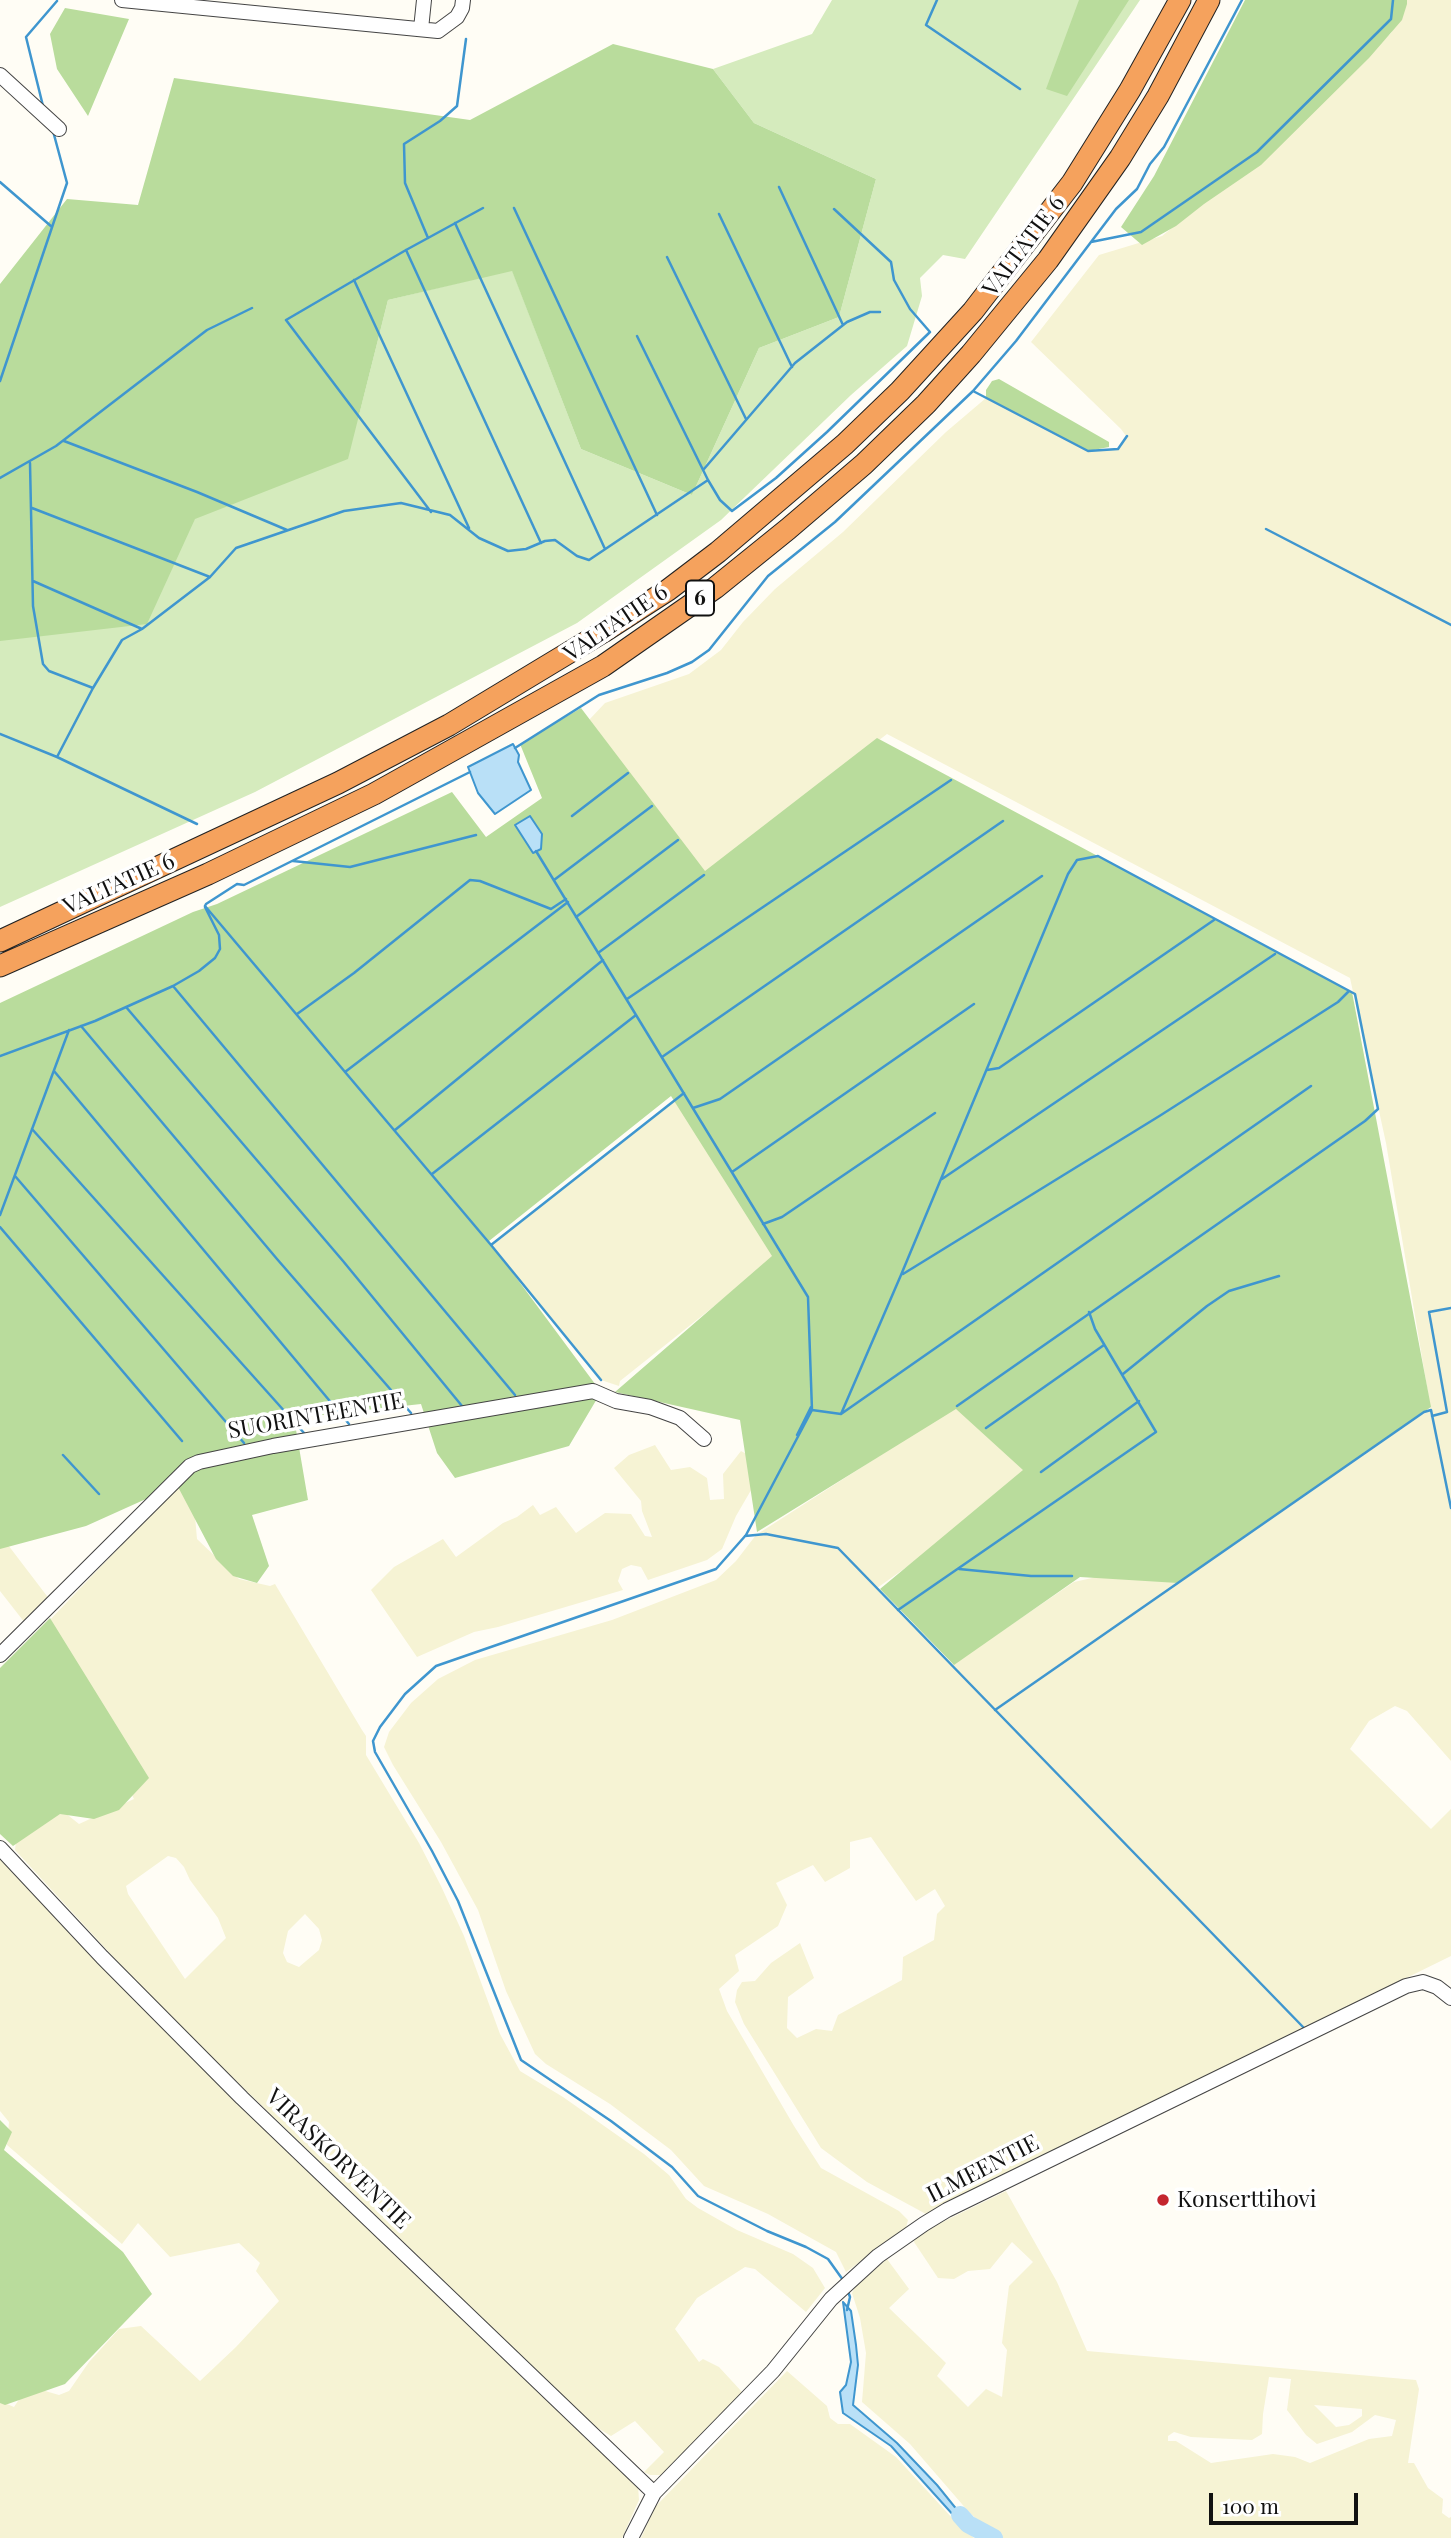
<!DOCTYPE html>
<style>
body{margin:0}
#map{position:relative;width:1451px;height:2538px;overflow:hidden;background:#fffdf5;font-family:"Playfair Display",serif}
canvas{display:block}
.scale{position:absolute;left:1209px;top:2493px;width:149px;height:32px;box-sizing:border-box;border:4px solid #111;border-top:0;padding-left:9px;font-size:21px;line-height:24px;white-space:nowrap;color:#111;-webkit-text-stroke:5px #fff;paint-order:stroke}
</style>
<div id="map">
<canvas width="1451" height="2538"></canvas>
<div class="scale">100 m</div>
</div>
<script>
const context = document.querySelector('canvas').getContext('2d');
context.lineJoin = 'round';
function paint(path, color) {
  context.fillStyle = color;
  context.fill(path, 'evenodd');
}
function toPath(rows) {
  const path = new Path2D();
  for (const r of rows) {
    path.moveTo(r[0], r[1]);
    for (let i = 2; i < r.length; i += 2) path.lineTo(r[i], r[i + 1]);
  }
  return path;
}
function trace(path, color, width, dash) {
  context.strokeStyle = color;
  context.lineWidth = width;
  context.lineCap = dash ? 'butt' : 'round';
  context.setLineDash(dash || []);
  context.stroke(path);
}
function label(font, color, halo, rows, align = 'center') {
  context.font = font + ' "Playfair Display",serif';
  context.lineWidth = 7;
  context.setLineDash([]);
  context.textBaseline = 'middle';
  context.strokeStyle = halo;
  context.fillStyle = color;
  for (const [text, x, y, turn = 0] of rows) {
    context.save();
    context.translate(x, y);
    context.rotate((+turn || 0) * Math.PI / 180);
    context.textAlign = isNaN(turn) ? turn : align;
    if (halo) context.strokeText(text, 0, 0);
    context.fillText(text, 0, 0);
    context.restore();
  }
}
const farmland = toPath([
 [1405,0,1451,0,1451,1761,1407,1711,1395,1706,1369,1721,1350,1749,1431,1829,1451,1809,1451,1956,926,2214,867,2182,821,2148,744,2024,735,2002,737,1990,742,1982,755,1981,771,1963,800,1943,814,1978,788,1997,787,2028,797,2038,816,2029,832,2031,838,2015,902,1980,903,1957,934,1940,937,1914,945,1906,935,1889,916,1901,871,1837,850,1842,850,1868,825,1882,813,1865,776,1883,787,1905,778,1926,735,1955,739,1971,719,1989,727,2011,794,2126,821,2168,899,2211,908,2220,906,2228,846,2272,836,2252,768,2214,704,2186,671,2150,610,2104,546,2064,535,2054,506,1991,478,1910,441,1842,393,1765,384,1747,389,1732,411,1703,438,1679,475,1660,612,1620,716,1580,736,1561,756,1535,957,1406,1041,1472,877,1588,952,1665,1074,1582,1092,1578,1424,1412,1431,1411,1386,1143,1350,978,887,734,704,875,589,720,605,703,689,674,721,650,743,622,775,589,843,532,946,432,986,398,1088,451,1118,449,1126,436,1121,429,1031,342,1099,255,1162,236,1204,202,1360,64,1391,33,1405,6],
 [684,1093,781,1253,620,1381,619,1386,601,1380,491,1245],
 [655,1445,671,1470,690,1467,707,1478,710,1500,724,1499,723,1474,741,1451,754,1458,761,1473,736,1516,722,1549,707,1560,648,1580,641,1567,631,1565,622,1569,618,1581,623,1590,498,1627,474,1632,417,1657,371,1590,394,1567,443,1539,456,1557,503,1523,517,1517,533,1505,540,1515,556,1507,576,1533,605,1513,631,1514,645,1536,652,1537,642,1511,641,1501,614,1468,629,1455],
 [178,1486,194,1505,197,1539,239,1579,270,1586,275,1584,362,1730,366,1736,366,1755,419,1843,441,1886,464,1936,500,2034,520,2071,563,2097,644,2154,669,2175,686,2199,698,2208,737,2230,793,2254,813,2268,825,2288,806,2312,755,2269,745,2267,697,2298,675,2329,699,2362,703,2359,719,2367,743,2393,663,2475,650,2475,644,2472,664,2452,635,2421,611,2436,593,2425,200,2046,118,1962,15,1850,16,1841,59,1808,79,1824,134,1799,46,1624],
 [168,1856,176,1858,184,1867,190,1880,218,1918,226,1938,185,1979,128,1894,126,1886],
 [305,1914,319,1929,322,1940,319,1950,299,1967,287,1962,283,1953,288,1931],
 [5,1541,50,1600,25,1623,0,1591,0,1542],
 [0,1857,638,2486,639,2500,622,2538,0,2538,0,2401,14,2407,28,2386,59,2395,69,2391,89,2362,119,2329,141,2326,200,2381,236,2347,279,2301,256,2271,260,2263,239,2243,170,2257,138,2223,122,2244,7,2145,9,2122,0,2111],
 [1006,2191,1057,2282,1087,2351,1416,2380,1419,2389,1408,2463,1414,2463,1428,2488,1443,2499,1442,2513,1449,2518,1451,2517,1451,2538,999,2538,988,2530,968,2511,910,2444,862,2402,866,2353,860,2318,852,2293,855,2287,887,2259,909,2289,889,2308,946,2363,937,2376,968,2407,986,2389,1002,2397,1007,2350,1002,2343,1009,2286,1033,2262,1012,2242,990,2269,968,2271,954,2279,938,2278,914,2242,916,2235],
 [1269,2377,1291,2379,1287,2410,1306,2435,1317,2444,1352,2432,1375,2415,1396,2420,1392,2436,1369,2439,1310,2463,1295,2457,1273,2454,1211,2463,1176,2441,1168,2441,1168,2436,1174,2432,1191,2437,1252,2440,1262,2434,1263,2414],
 [1314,2405,1362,2409,1362,2416,1349,2425,1336,2427],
 [787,2371,827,2406,830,2418,838,2424,850,2424,896,2457,953,2519,974,2538,641,2538,655,2507]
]);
const green = toPath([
 [832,0,1140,0,965,259,943,255,920,278,922,296,907,346,851,395,721,520,577,623,255,792,0,907,0,381,359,415,388,300,512,270,581,449,692,495,759,348,839,317,876,179,754,123,713,69,812,34]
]);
const forest = toPath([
 [1079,0,1129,0,1067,96,1046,89],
 [1245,0,1407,0,1407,4,1402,20,1369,58,1261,165,1204,204,1176,226,1142,245,1121,227,1154,176],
 [65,8,129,19,88,116,57,69,50,34],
 [613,44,713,69,754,123,876,179,839,317,759,348,692,495,581,449,512,271,388,300,348,459,195,519,147,624,0,641,0,284,67,199,138,205,174,78,470,120],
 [999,379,1109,442,1109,447,1088,451,986,398,986,390,992,381],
 [581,708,705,871,877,738,1352,992,1431,1407,1178,1583,1080,1577,954,1665,880,1589,1023,1470,956,1409,757,1532,740,1420,615,1392,772,1256,671,1096,489,1241,601,1392,569,1446,455,1478,437,1453,421,1404,294,1418,308,1500,252,1515,269,1566,257,1583,233,1576,216,1559,177,1485,86,1526,0,1549,0,1003,193,912,217,904,452,792,486,837,542,798,520,744],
 [50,1618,149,1778,119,1810,94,1819,60,1814,13,1846,0,1834,0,1668],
 [0,2120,12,2132,4,2150,123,2252,152,2294,65,2384,5,2405,0,2403]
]);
const water = toPath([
 [513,744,519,755,518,762,531,790,495,814,478,793,468,767,513,744],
 [530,816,542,834,541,849,533,853,515,825,530,816],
 [843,2302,851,2311,856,2345,858,2365,853,2405,897,2443,937,2485,962,2516,990,2538,978,2538,964,2527,891,2446,843,2413,840,2392,846,2385,851,2362,843,2302]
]);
const stream = toPath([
 [937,0,926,25,1020,89],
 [43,106,26,37,57,1],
 [0,182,52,227],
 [779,187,843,325],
 [514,208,657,515],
 [719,214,792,367],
 [455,223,605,549],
 [428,238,405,183,404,144,440,121,457,106,466,39],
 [1091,242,1141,232,1257,152,1391,19,1393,0],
 [406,250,541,543],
 [667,257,746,419],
 [354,280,469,528],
 [637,336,708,480,720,500,732,511,776,478,827,432,930,332,910,309,894,280,891,262,834,209],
 [0,381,67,183,53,131],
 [973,391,1088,451,1118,449,1127,436],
 [64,441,197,492,287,530],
 [30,463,33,606,43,664,49,671,93,688],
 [704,469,795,363,847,322,870,312,880,312],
 [0,478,56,446,207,330,252,308],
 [32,508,210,577],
 [431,512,286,320,406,250,483,208],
 [1266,529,1451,625],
 [33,581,142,629],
 [0,734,57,757,197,824],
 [515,748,599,695,667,673,692,662,709,650,768,576,835,522,973,391,1016,341,1116,209,1137,189,1150,164,1164,147,1242,0],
 [57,757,93,688,122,640,142,629,210,577,236,548,344,511,401,503,450,515,479,538,508,551,526,549,545,541,555,540,577,556,589,560,708,480],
 [572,816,628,773],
 [536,851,808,1297,812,1410,746,1535,716,1569,436,1666,405,1694,380,1727,373,1741,375,1752,432,1851,458,1901,521,2060,611,2121,672,2167,698,2196,767,2231,806,2247,828,2259,843,2280],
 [293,861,350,867,476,835],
 [554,880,652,806],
 [205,906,491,1245,601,1380],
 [205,906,206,904,237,884,244,885,470,772],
 [576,917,678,840],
 [598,953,704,875],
 [173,986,515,1395],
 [627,999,951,780],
 [126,1007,343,1261,462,1406],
 [297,1014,354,973,470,880,480,881,551,909,566,899],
 [81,1026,277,1259,411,1413],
 [0,1056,95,1021,173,986,199,971,215,958,220,949,219,935,205,907],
 [662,1057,1003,821],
 [987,1070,999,1068,1214,920],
 [54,1071,349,1424],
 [345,1072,568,902],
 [693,1108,720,1099,1042,876],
 [32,1129,304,1433],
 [395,1130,603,960],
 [732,1172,974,1004],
 [432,1174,636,1015],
 [15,1176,244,1443],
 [942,1179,1275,954],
 [0,1215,69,1030],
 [763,1224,782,1217,935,1113],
 [0,1227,182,1441],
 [491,1245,684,1093],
 [903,1274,1161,1115,1338,1002,1349,991],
 [1123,1374,1207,1306,1229,1291,1279,1276],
 [812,1410,841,1414,1311,1086],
 [841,1414,901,1275,1068,874,1077,860,1098,856,1355,994,1378,1109,1365,1121,957,1406],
 [1432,1416,1447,1412,1429,1312,1451,1308],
 [986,1428,1104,1345],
 [797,1435,811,1407],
 [63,1455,99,1494],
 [1041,1472,1139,1401],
 [745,1536,766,1534,838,1548,1304,2028],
 [959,1569,1031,1576,1072,1576],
 [898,1610,1156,1432,1095,1329,1089,1312],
 [995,1710,1424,1412,1431,1410,1451,1508],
 [847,2289,850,2297,847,2310]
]);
const river = toPath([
 [960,2515,968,2524,994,2538]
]);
const minor = toPath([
 [122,0,438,31,457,17,462,8,463,0],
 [421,29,424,0],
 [0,75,59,129],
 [0,1655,190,1466,199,1462,273,1446,593,1391,616,1401,650,1407,680,1418,704,1439],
 [0,1848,102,1957,242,2098,654,2493],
 [631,2538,654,2493,773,2371,831,2299,878,2256,924,2224,947,2210,1406,1986,1423,1982,1437,1987,1451,1998]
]);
const highway = toPath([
 [0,941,338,783,449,725,603,632,668,590,718,552,845,444,900,391,973,311,1072,183,1130,90,1180,0],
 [0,966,208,874,374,794,603,666,715,588,788,529,864,464,926,404,971,354,1048,260,1120,158,1158,96,1209,0]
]);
const markers = [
 [1163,2200,7,"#c4262e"]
];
const shields = [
 [700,598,28]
];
const shieldNames = [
 ["6",700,598]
];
const streetNames = [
 ["VALTATIE 6",1024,246,-53],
 ["VALTATIE 6",616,623,-34],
 ["VALTATIE 6",119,884,-24],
 ["SUORINTEENTIE",316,1416,-10],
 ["VIRASKORVENTIE",338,2159,44],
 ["ILMEENTIE",983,2169,-27]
];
const poiNames = [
 ["Konserttihovi",1177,2200]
];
paint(farmland, '#f6f3d4');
paint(green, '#d5ebbd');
paint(forest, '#b9dc9c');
paint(water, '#b9e0f7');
trace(water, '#3f96cf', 2);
trace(stream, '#3f96cf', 2.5);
trace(river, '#b9e0f7', 18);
trace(minor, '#444', 16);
trace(highway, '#222', 23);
trace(minor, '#fff', 14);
trace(highway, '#f5a25d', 21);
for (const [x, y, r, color] of markers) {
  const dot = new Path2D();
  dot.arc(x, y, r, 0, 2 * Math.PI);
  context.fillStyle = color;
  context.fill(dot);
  trace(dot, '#fff', 2.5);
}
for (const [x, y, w] of shields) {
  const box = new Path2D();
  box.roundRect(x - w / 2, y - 17.5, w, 35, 5);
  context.fillStyle = '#fff';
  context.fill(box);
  trace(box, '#111', 2);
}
label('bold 21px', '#111', null, shieldNames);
label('23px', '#111', '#fff', streetNames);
label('23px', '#111', '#fff', poiNames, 'left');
</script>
